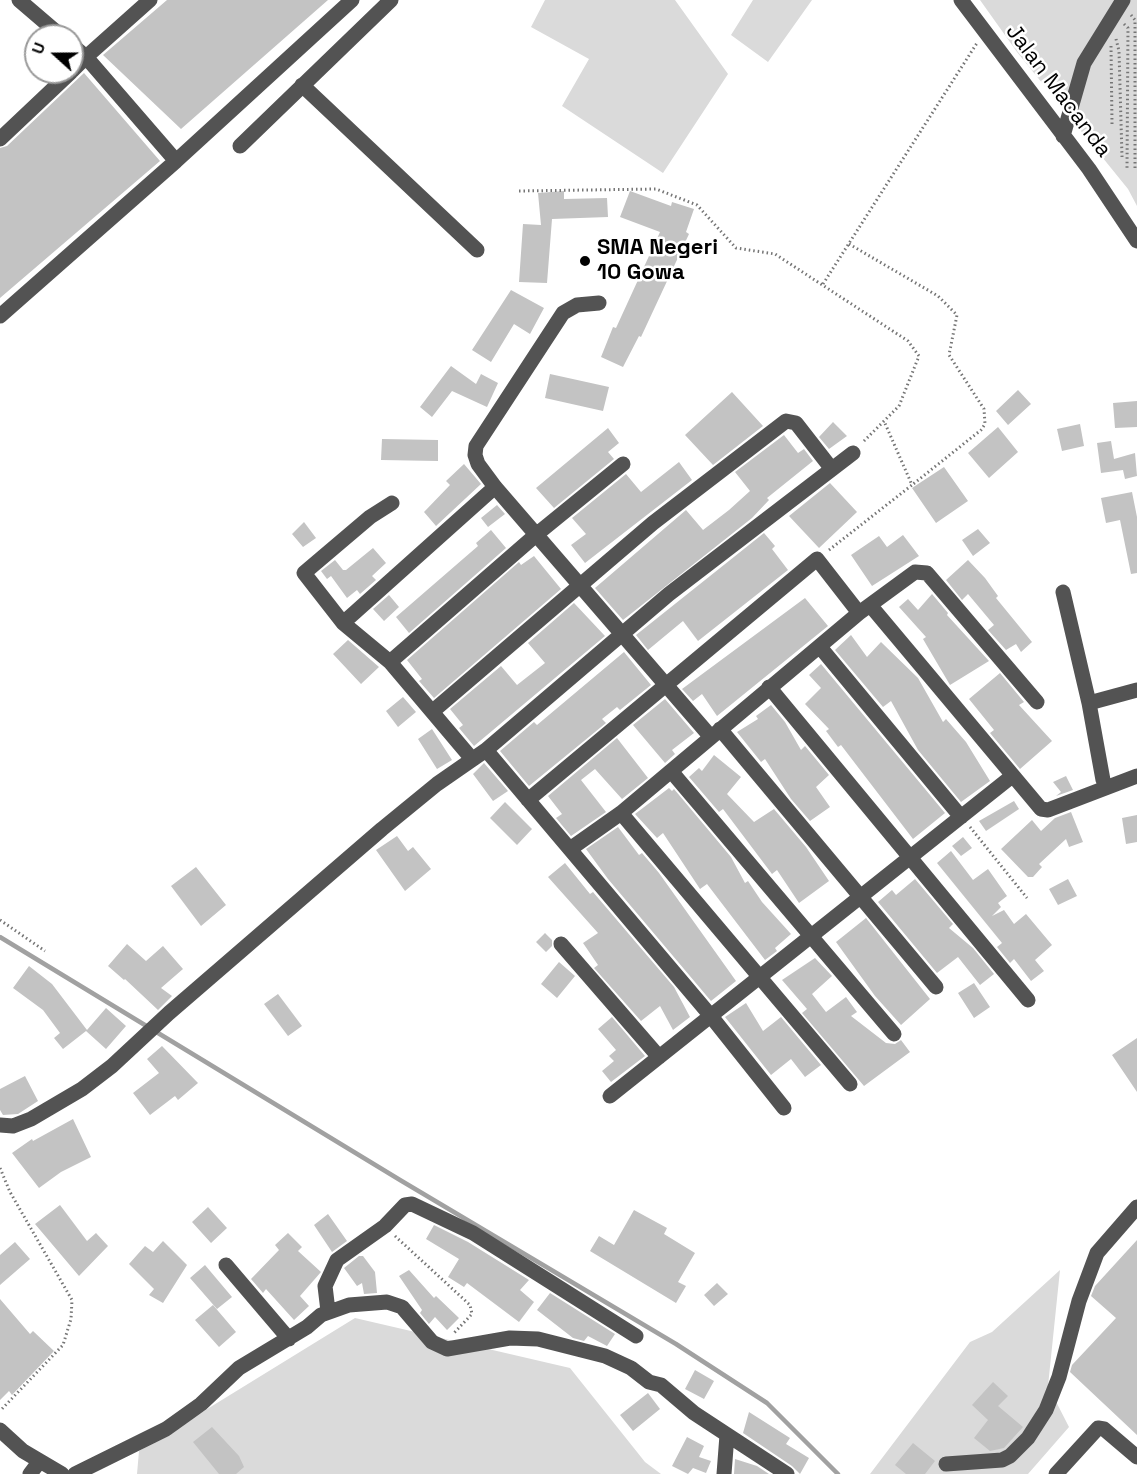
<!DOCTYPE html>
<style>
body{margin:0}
#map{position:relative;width:1137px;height:1474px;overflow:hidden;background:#fff;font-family:"Space Grotesk",sans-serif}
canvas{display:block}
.north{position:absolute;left:24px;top:24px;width:60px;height:60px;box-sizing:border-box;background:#fff;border:2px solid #999;border-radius:50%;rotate:291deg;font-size:16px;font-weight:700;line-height:24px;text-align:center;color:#000}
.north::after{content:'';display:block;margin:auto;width:21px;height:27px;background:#000;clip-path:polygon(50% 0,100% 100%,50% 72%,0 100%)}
</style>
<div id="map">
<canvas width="1137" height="1474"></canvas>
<div class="north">U</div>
</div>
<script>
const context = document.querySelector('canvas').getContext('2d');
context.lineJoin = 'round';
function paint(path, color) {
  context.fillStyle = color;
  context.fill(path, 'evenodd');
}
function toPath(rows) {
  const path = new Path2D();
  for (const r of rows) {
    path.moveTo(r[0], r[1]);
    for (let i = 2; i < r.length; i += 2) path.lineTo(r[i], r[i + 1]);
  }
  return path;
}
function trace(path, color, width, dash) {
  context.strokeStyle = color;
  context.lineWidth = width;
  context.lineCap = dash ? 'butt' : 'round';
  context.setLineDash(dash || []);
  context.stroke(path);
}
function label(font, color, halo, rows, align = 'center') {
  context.font = font + ' "Space Grotesk",sans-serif';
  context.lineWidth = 5;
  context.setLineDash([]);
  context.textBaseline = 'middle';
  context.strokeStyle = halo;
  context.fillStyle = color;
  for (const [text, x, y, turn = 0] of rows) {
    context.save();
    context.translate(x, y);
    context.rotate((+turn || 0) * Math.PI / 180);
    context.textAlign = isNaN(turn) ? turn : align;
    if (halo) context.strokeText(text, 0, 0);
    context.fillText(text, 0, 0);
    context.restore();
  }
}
const green = toPath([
 [545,0,675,0,728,74,663,173,562,106,589,59,531,27],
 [753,0,812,0,768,62,731,35],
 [980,0,1137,0,1137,206,1128,189,1017,52],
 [1060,1270,1048,1386,1069,1427,1028,1474,870,1474,970,1342,992,1332],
 [355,1318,570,1368,645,1462,661,1474,137,1474,139,1451]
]);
const stream = toPath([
 [0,937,400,1180,676,1344,767,1403,838,1474]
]);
const building = toPath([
 [167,0,328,0,181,129,103,55],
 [84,73,160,161,0,298,0,148,7,146],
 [564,191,564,199,607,198,608,217,552,219,547,283,519,282,523,224,541,225,538,193],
 [630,191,671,206,672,202,694,209,686,232,689,234,641,337,639,336,623,367,601,357,613,327,616,328,660,232,620,217],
 [511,290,544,308,530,334,514,324,491,362,472,350],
 [451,366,476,384,481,374,498,383,487,407,452,391,432,417,420,407],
 [550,374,609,387,603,411,545,398],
 [1018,390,1031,404,1008,425,996,411],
 [732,392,763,426,713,465,685,435],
 [1137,401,1137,427,1115,428,1113,403],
 [833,422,847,436,829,449,819,437],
 [1080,424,1084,446,1062,451,1057,429],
 [998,427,1018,452,989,478,968,453],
 [608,428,619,443,608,452,614,459,554,508,536,488],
 [784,435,798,453,804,449,813,461,767,498,769,500,752,518,623,620,595,588,686,510,703,530,729,510,750,491,735,472],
 [382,439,438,440,438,461,381,460],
 [1111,441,1114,459,1135,453,1137,476,1125,479,1123,470,1101,473,1097,443],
 [679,462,692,480,585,563,571,545,586,534,572,518,626,474,641,492],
 [464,464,481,484,436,526,424,512,450,485,446,481],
 [944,467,968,501,936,523,912,488],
 [830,483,857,512,819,548,789,516],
 [1132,492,1137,517,1137,573,1131,574,1120,520,1106,523,1101,498],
 [497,505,505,514,488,527,481,518],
 [304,522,316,538,303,547,292,534],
 [978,529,990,543,973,556,962,540],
 [491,530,506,548,409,633,396,617,478,546,476,543],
 [764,533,775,546,772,549,788,570,698,641,683,621,648,650,636,635],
 [903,535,919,556,872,586,851,555,879,536,887,547],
 [373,548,386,563,372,576,376,580,360,594,357,590,347,598,331,576,327,579,321,571,335,560,343,570,346,570],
 [534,556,561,589,434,698,419,681,422,679,407,660,519,562,521,565],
 [968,560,985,578,998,596,996,598,1032,642,1021,652,1016,644,1006,650,988,630,994,625,968,594,962,600,946,580],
 [932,594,948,613,947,615,989,661,950,685,923,639,926,637,899,607,908,599,918,610],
 [389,595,399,607,384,621,373,609],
 [805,598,828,626,717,716,702,694,693,701,682,689],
 [574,603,605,636,474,746,459,728,463,725,450,709,501,666,517,685,545,663,528,643],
 [851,635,867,657,881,642,918,678,943,722,946,719,966,742,990,781,961,802,918,750,891,701,883,707,835,650],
 [348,640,379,667,361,684,333,654],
 [624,652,651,685,620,710,617,707,602,719,606,723,529,786,500,751,534,722,537,725],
 [821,664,945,813,913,839,841,745,838,747,826,731,829,729,805,704,821,688,809,675],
 [1000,673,1024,702,1019,705,1052,741,1020,769,990,733,994,730,969,699],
 [403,697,416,712,398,727,386,711],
 [665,699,694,733,672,750,675,754,665,763,633,725],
 [771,705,785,722,801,750,805,746,829,775,816,787,830,807,810,821,791,799,765,759,761,762,737,732,758,719,756,716],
 [432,729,452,760,437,769,418,739],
 [617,738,648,778,622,799,595,769,581,780,606,812,571,836,556,818,562,814,548,796],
 [714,755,741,777,727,794,754,822,774,809,806,847,829,881,799,903,777,870,772,874,723,809,719,812,689,777,699,768,702,771],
 [484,763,508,791,493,801,473,774],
 [1066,776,1073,790,1056,796,1061,792,1053,782],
 [669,788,672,791,674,789,731,857,745,883,748,881,762,902,791,934,775,948,777,951,765,960,707,884,700,889,663,833,657,838,635,814],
 [1014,801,1019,809,986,831,979,821],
 [505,802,532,829,517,845,490,818],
 [1071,812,1083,842,1069,847,1066,839,1039,864,1042,867,1033,877,1028,877,1001,849,1032,820,1041,831,1055,818],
 [1137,815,1137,842,1126,844,1122,818],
 [618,827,639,855,642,853,659,873,736,981,711,1001,608,879,586,849],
 [397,836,408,851,413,847,431,869,405,891,376,850],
 [963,837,972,848,961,856,952,846],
 [951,851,973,880,988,869,1007,896,998,903,1001,907,992,916,1004,910,1014,924,1026,914,1052,945,1035,960,1044,971,1031,981,1014,959,1010,963,997,947,1002,943,937,863],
 [565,863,590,894,593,892,674,987,690,1017,673,1030,660,1006,641,1021,594,968,598,965,583,943,598,933,548,877],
 [196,867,226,905,201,926,171,886],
 [915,879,953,924,949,928,973,948,994,974,980,985,958,957,937,973,878,902,892,890,896,895],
 [1068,879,1077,896,1058,905,1049,889],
 [866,918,930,999,901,1025,875,996,836,942],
 [545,933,552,940,552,946,546,952,536,942],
 [127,944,146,961,163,946,183,969,161,988,172,996,158,1010,125,979,124,980,108,966],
 [815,958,832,976,812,994,826,1012,846,997,857,1012,851,1016,886,1043,895,1044,901,1040,910,1052,864,1086,802,1013,807,1009,782,980],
 [559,962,575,976,557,998,541,984],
 [29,966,52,984,87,1030,106,1008,126,1026,106,1049,86,1031,63,1049,54,1038,60,1033,43,1010,13,988],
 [974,983,990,1007,974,1018,958,993],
 [278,994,302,1026,288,1036,264,1004],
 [746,1003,763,1031,781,1017,821,1065,805,1077,791,1059,771,1075,725,1017],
 [612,1017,645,1056,611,1082,602,1071,614,1061,609,1056,616,1050,598,1029],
 [1137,1038,1137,1092,1112,1055],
 [162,1046,198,1083,178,1100,175,1096,150,1115,133,1093,159,1073,147,1059],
 [25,1076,38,1101,18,1114,3,1115,0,1110,0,1089],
 [73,1119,91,1157,61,1172,39,1188,12,1153,32,1139,33,1141],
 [60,1205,87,1241,96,1233,108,1246,79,1276,35,1224],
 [208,1207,227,1228,211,1243,192,1222],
 [634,1210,667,1228,664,1234,695,1253,678,1282,686,1286,676,1303,590,1251,599,1236,614,1245],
 [328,1214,347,1241,332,1252,314,1225],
 [434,1225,468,1242,529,1280,520,1290,534,1302,519,1322,467,1283,464,1287,448,1277,459,1259,426,1239],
 [288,1233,302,1247,298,1251,321,1272,300,1296,309,1306,294,1320,266,1289,263,1293,251,1279,279,1250,275,1245],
 [1137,1240,1137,1435,1070,1372,1072,1365,1116,1318,1091,1296,1095,1286],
 [163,1241,187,1265,163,1303,149,1295,154,1289,129,1264,145,1246,153,1252],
 [15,1242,30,1259,0,1285,0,1255],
 [359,1256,363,1256,375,1272,377,1293,364,1294,362,1283,357,1286,344,1268],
 [205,1265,232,1297,217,1309,190,1278],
 [409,1270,434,1298,436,1296,459,1318,447,1330,435,1317,429,1324,420,1313,422,1310,399,1276],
 [717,1283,728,1294,714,1306,704,1295],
 [550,1293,615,1334,607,1346,588,1336,584,1341,573,1338,537,1310],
 [0,1299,30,1334,33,1331,54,1351,12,1395,9,1391,0,1400],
 [213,1305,236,1332,219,1347,195,1320],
 [695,1370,714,1381,704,1399,685,1389],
 [993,1382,1008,1396,998,1406,1023,1427,1004,1448,990,1451,974,1438,988,1420,972,1405],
 [648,1393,660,1409,633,1431,620,1415],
 [749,1412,790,1438,786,1444,809,1458,800,1474,792,1466,743,1433],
 [212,1427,239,1456,244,1467,236,1474,219,1474,193,1442],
 [687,1437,704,1446,699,1457,711,1461,706,1473,693,1468,688,1474,672,1466],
 [913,1443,935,1461,925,1474,906,1474,895,1465],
 [735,1459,757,1466,769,1474,734,1474]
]);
const path = toPath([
 [1131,15,1135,20,1135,171],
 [1124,24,1128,28,1127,168],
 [1116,39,1119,51,1122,157],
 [1111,46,1112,124],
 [519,191,656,189,697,205,736,248,775,254,908,341,919,356,899,406,863,442],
 [849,244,938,296,957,315,949,355,984,409,985,424,981,430,912,485],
 [823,284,977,43],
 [829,550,912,485,884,421],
 [970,827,1027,898],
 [0,920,45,951],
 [0,1168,10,1192,72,1300,71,1319,63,1345,0,1411],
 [395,1236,470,1305,472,1314,454,1333]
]);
const minor = toPath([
 [19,0,61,36],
 [961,0,1089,169,1137,241],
 [72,45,86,57,150,0],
 [72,71,86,57,176,161,352,0],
 [302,85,477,250],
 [1063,136,1084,63,1123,0],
 [0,139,71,72],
 [240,146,391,0],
 [599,303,577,305,563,313,476,446,475,455,478,464,495,487,710,736],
 [0,316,176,161],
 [392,503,370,517,304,573,343,623,390,662,472,759],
 [1063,592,1089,703,1103,780],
 [870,605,1041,809,1048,810,1137,776],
 [343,623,495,487],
 [820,647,961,817],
 [390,662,537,534,623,464],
 [769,687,1028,1000],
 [1089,703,1137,690],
 [433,711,653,523,786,421,796,423,831,468],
 [720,729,936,987],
 [486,750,669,594,853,453],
 [671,771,894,1034],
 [528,800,817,559,859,613],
 [621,813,850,1084],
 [570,849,621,813,859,613,915,572,927,573,1037,702],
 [561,944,659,1057],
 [610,1096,1011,777],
 [0,1125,13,1126,31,1119,82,1089,112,1066,169,1013,382,829,437,784,486,750,710,1015,784,1108],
 [226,1265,289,1339],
 [328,1311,325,1286,337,1260,385,1226,405,1205,412,1204,473,1233,636,1336],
 [0,1430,23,1451,62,1474],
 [946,1464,1002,1460,1010,1456,1028,1438,1046,1410,1059,1377,1079,1301,1097,1253,1137,1207],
 [30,1474,39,1462],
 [75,1474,166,1429,201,1404,239,1368,307,1327,321,1315,349,1305,387,1302,402,1307,432,1342,447,1349,510,1338,538,1339,605,1356,631,1368,649,1382,661,1385,694,1413,787,1474],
 [724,1474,727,1435],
 [1056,1474,1098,1428,1104,1429,1137,1457]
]);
const markers = [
 [585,261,6,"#000"]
];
const streetNames = [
 ["Jalan Macanda",1058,91,53]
];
const poiNames = [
 ["SMA Negeri",597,248],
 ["10 Gowa",597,273]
];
paint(green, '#dadada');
trace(stream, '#a1a1a1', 4.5);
paint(building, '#c3c3c3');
trace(path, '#757575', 3, [1.5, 3]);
trace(minor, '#535353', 15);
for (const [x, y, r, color] of markers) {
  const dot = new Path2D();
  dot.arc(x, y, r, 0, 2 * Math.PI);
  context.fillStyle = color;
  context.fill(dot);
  trace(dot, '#fff', 2);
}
label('22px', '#000', '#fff', streetNames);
label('bold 22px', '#000', '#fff', poiNames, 'left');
</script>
